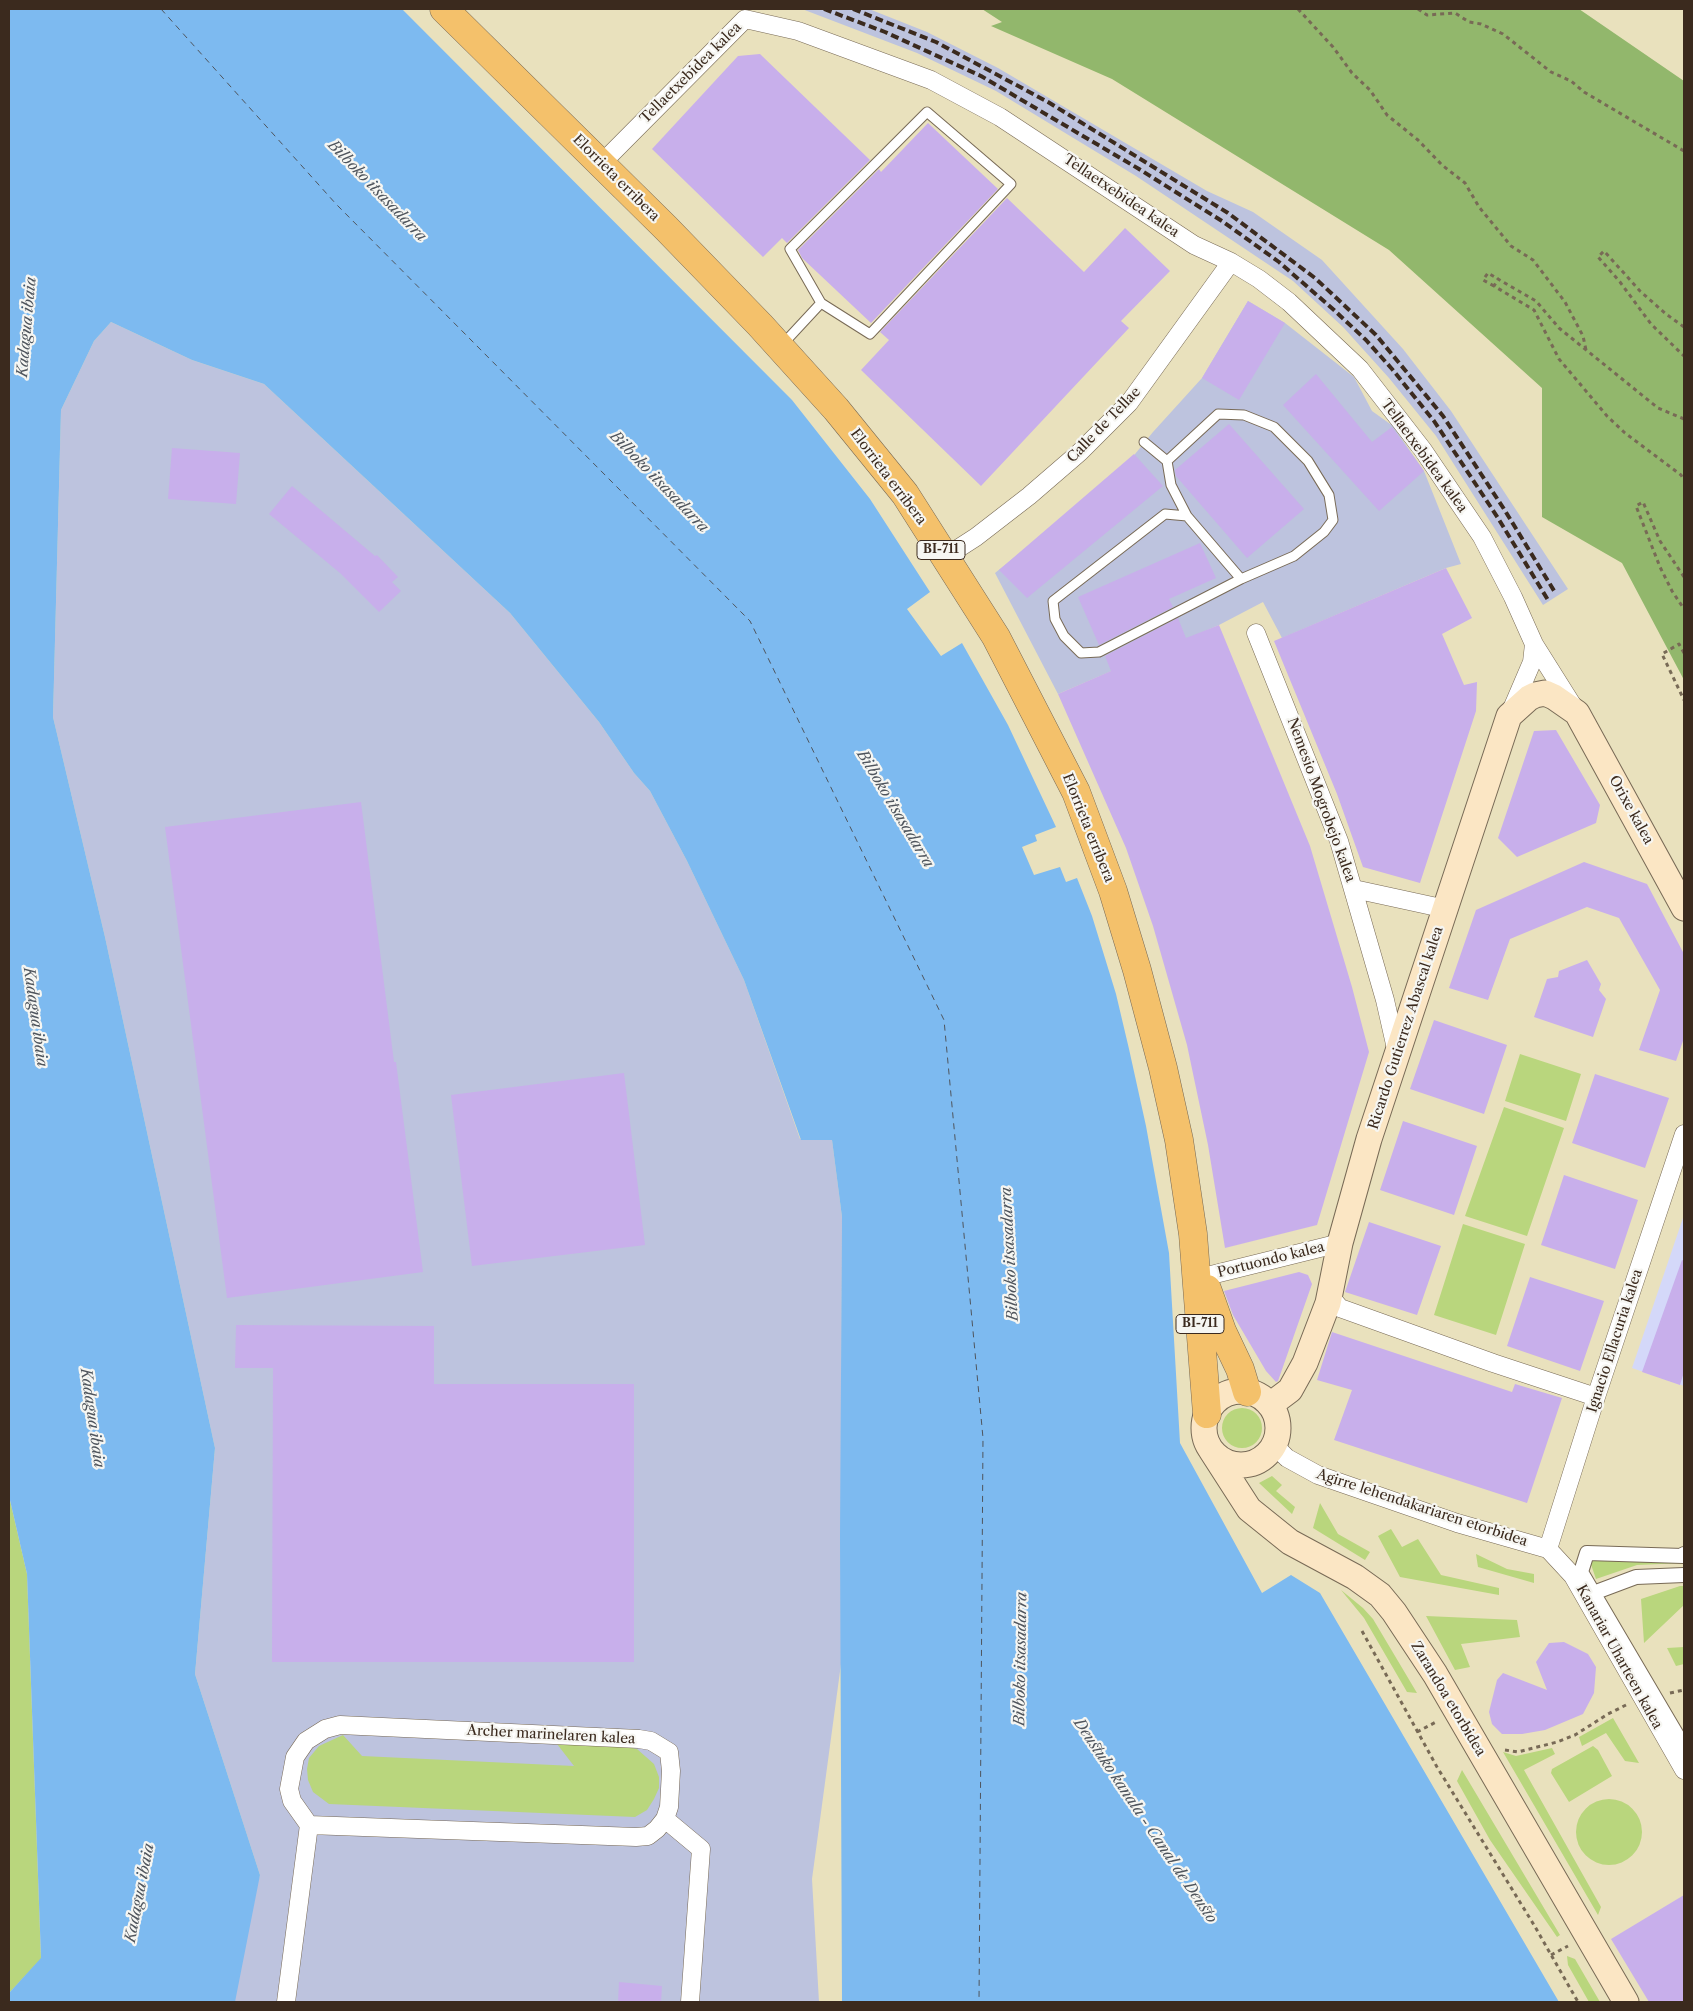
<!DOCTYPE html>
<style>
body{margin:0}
#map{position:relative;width:1693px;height:2011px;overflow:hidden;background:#e9e1bd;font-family:"Libre Caslon Text",serif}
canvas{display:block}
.frame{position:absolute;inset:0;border:10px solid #3b2a1e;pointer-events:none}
</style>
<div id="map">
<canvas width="1693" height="2011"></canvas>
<div class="frame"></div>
</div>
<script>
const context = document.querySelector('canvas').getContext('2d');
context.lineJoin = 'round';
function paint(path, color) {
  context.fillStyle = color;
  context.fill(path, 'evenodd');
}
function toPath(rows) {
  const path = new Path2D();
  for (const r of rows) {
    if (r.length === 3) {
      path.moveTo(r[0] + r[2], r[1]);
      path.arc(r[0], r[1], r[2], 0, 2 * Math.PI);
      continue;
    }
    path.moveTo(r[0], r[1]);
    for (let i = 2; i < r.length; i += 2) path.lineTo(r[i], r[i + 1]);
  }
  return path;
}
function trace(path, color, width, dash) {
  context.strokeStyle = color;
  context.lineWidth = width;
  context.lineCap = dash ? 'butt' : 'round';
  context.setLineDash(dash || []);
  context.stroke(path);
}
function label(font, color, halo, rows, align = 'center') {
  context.font = font + ' "Libre Caslon Text",serif';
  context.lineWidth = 4.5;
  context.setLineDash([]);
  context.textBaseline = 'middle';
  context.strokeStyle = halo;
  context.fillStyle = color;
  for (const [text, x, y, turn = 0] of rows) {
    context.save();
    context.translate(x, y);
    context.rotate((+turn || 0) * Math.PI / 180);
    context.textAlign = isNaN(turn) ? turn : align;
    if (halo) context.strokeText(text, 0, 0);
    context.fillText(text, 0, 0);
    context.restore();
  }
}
const built = toPath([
 [1684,1215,1684,1386,1632,1368]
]);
const industrial = toPath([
 [802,9,869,9,927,32,998,68,1207,191,1253,212,1322,260,1403,349,1451,411,1568,589,1543,605,1436,436,1389,378,1343,327,1293,281,1136,176,996,91,917,53],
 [1248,301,1285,323,1354,377,1372,411,1393,426,1424,471,1461,564,1446,568,1282,638,1263,602,1219,625,1058,694,995,573,1122,470,1153,432,1202,378],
 [111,322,192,360,264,384,510,613,599,722,634,773,650,791,687,861,744,980,800,1139,832,1140,842,1217,841,1664,812,1879,819,2002,217,2002,260,1875,195,1674,215,1448,105,937,53,717,61,410,94,341]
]);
const green = toPath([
 [1520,1054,1581,1074,1566,1121,1505,1101],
 [1504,1107,1564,1128,1527,1236,1465,1216],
 [1463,1224,1525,1244,1496,1335,1434,1315],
 [1242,1428,20],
 [1272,1476,1282,1485,1276,1491,1295,1507,1292,1514,1259,1483],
 [9,1496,27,1574,41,1959,9,1993],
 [1320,1503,1338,1534,1370,1552,1365,1560,1313,1528],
 [1391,1529,1402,1547,1418,1539,1441,1575,1499,1588,1499,1595,1400,1577,1378,1536],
 [1587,1553,1684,1556,1684,1563,1637,1565,1596,1579],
 [1476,1554,1507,1569,1534,1574,1534,1583,1478,1567],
 [1680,1586,1684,1586,1684,1605,1644,1643,1641,1599],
 [1341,1590,1363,1608,1373,1619,1417,1693,1407,1692,1364,1618],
 [1426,1616,1517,1620,1520,1637,1461,1644,1470,1667,1455,1670],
 [1684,1647,1684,1664,1676,1666,1667,1648],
 [1613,1718,1639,1763,1625,1761,1606,1733,1582,1746,1579,1737],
 [343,1735,362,1756,574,1766,557,1744,627,1747,637,1749,654,1764,659,1777,659,1788,654,1799,647,1810,635,1817,329,1804,313,1792,308,1780,307,1769,309,1758,319,1746],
 [1593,1746,1598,1750,1612,1776,1569,1802,1551,1773,1552,1769],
 [1552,1748,1555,1754,1524,1770,1601,1907,1598,1915,1503,1752,1516,1756],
 [1462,1770,1560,1935,1557,1937,1490,1840,1457,1781],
 [1609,1832,33],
 [1567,1956,1575,1959,1600,2002,1589,2002,1568,1965]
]);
const forest = toPath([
 [982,9,1579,9,1684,81,1684,680,1622,563,1542,517,1542,388,1389,250,1112,79,991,26,1002,22]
]);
const water = toPath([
 [9,9,402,9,792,400,870,499,930,592,907,609,941,656,962,643,1008,725,1056,827,1035,835,1037,841,1022,847,1034,875,1060,867,1066,882,1077,878,1092,916,1116,994,1129,1049,1146,1126,1169,1253,1180,1443,1262,1593,1291,1575,1320,1593,1559,2002,842,2002,840,1536,842,1217,832,1140,801,1140,744,980,687,861,650,791,634,773,599,722,510,613,264,384,192,360,111,322,94,341,61,410,53,717,105,937,215,1448,195,1674,260,1875,235,2002,9,2002,9,1993,41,1958,27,1574,9,1496]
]);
const ferry = toPath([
 [161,9,336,204,750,621,944,1020,983,1438,979,2002]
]);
const building = toPath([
 [760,54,870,160,787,243,782,238,763,257,652,149,738,56],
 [928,123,998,189,871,323,802,258,798,250,879,169,881,172],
 [1007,198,1084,272,1125,228,1170,271,1121,321,1129,328,981,486,861,370,889,340,880,332],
 [1248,301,1285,323,1239,400,1202,378],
 [1316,374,1372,442,1392,427,1424,471,1379,511,1283,405],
 [1229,424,1304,509,1247,558,1176,476,1175,470],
 [172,448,240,453,236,504,168,499],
 [1134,454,1163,486,1027,598,999,570],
 [292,486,375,556,377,555,398,577,392,582,401,591,379,612,340,573,269,514],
 [1200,543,1216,578,1169,599,1173,607,1099,645,1078,597],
 [1446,568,1472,618,1442,634,1464,685,1477,682,1476,711,1420,883,1363,867,1337,794,1274,641],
 [1178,618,1186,638,1219,625,1310,846,1352,987,1369,1052,1317,1225,1225,1248,1208,1145,1187,1045,1153,926,1126,848,1058,694,1111,671,1105,656],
 [1556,730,1600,805,1596,823,1517,857,1498,838,1534,731],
 [361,802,394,1062,396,1062,423,1272,227,1298,165,827],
 [1584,862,1647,884,1684,954,1684,1038,1676,1061,1639,1050,1660,990,1619,918,1587,907,1510,939,1488,1000,1449,988,1476,910],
 [1587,960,1601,984,1599,990,1606,999,1593,1037,1534,1017,1547,979,1558,977,1559,971],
 [1434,1020,1507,1045,1484,1114,1410,1089],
 [624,1073,645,1245,472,1266,451,1095],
 [1595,1074,1669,1098,1645,1168,1572,1143],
 [1403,1121,1477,1146,1454,1215,1380,1190],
 [1564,1175,1638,1200,1615,1269,1541,1245],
 [1369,1222,1441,1246,1417,1315,1345,1292],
 [1682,1260,1684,1261,1684,1372,1680,1385,1642,1372],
 [1299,1272,1308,1275,1312,1284,1278,1381,1276,1382,1266,1371,1233,1315,1224,1291],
 [1530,1277,1604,1301,1580,1371,1507,1346],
 [236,1325,434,1326,434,1384,634,1384,634,1662,272,1662,273,1368,235,1368],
 [1332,1332,1512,1392,1515,1384,1562,1398,1527,1503,1334,1440,1352,1390,1317,1380],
 [1564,1642,1588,1654,1596,1667,1594,1693,1583,1714,1545,1730,1522,1734,1502,1734,1492,1724,1489,1712,1497,1680,1503,1673,1547,1690,1536,1662,1549,1643],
 [1684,1895,1684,2002,1649,2002,1611,1939],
 [619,1982,662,1986,661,2002,618,2002]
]);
const path = toPath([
 [1298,9,1333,47,1352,73,1370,90,1387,115,1418,140,1442,165,1465,183,1479,207,1511,246,1533,260,1565,302,1583,336,1586,350],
 [1418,9,1427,15,1455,13,1469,22,1481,24,1503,34,1551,72,1571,81,1584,92,1684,151],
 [1494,286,1483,280,1488,273,1498,279],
 [1684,327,1666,314,1640,291,1604,251,1598,257,1620,282,1651,324,1684,356],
 [1684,577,1660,541,1643,502,1636,506,1660,567,1672,591,1684,609],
 [1684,653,1679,644,1662,654,1684,700],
 [1362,1631,1437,1767,1534,1925,1578,2002],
 [1670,1693,1684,1690],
 [1417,1732,1436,1722],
 [1505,1750,1518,1752,1557,1742,1575,1735,1608,1714,1626,1705],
 [1551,1955,1568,1946]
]);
const service = toPath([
 [782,345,821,303,870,334,1011,184,927,112,790,249,821,303],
 [1144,442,1167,461,1218,414,1244,415,1274,427,1308,461,1329,495,1333,520,1324,532,1294,556,1241,579,1187,516,1165,514,1053,601,1055,619,1064,636,1081,653,1099,652,1241,579],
 [1167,461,1171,485,1187,516]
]);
const pedestrian = toPath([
 [1684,1554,1683,1556,1587,1553,1581,1572,1684,1747],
 [1596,1592,1636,1577,1684,1575]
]);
const minor = toPath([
 [601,164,745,19,798,31,931,80,1000,117,1194,245,1231,262,1259,279,1289,302,1360,369,1423,450,1482,537,1513,597,1534,644,1573,706],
 [945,557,976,537,1029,496,1080,452,1129,403,1231,262],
 [1256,633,1339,841,1385,1000,1397,1053],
 [1511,711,1532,662,1534,644],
 [1354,889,1446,909],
 [1203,1277,1340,1243],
 [1329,1295,1340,1308,1493,1363,1596,1397],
 [1274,1445,1287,1458,1318,1475,1457,1523,1548,1549],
 [1548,1549,1596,1397,1684,1134],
 [1548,1549,1573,1576,1684,1770],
 [665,1819,701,1849,690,2002],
 [286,2002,309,1825,292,1801,289,1789,295,1757,306,1741,325,1729,340,1725,639,1739,651,1741,669,1752,671,1771,669,1807,665,1819,657,1829,648,1836,636,1837,309,1825]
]);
const secondary = toPath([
 [1241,1428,37],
 [1270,1405,1290,1390,1305,1363,1328,1303,1340,1243,1369,1139,1509,716,1529,698,1535,695,1545,693,1554,697,1577,713,1684,908],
 [1211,1450,1249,1509,1290,1542,1355,1577,1380,1595,1394,1612,1435,1674,1626,2002]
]);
const primary = toPath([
 [444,9,666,228,760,325,836,409,905,494,996,637,1076,792,1113,891,1137,970,1163,1068,1179,1140,1193,1234,1207,1414],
 [1207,1289,1222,1331,1240,1369,1247,1392]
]);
const rail = toPath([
 [824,9,885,32,981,76,1139,169,1222,221,1279,262,1334,310,1366,340,1392,369,1434,421,1498,518,1548,600],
 [853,9,936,42,1048,102,1228,213,1315,278,1376,335,1443,416,1504,509,1556,594]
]);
const pathBridge = toPath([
 [1684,419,1658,408,1559,328,1536,301,1498,279,1494,286,1534,310,1559,359,1607,416,1625,433,1681,475,1684,480]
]);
const shields = [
 [941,550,48],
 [1200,1324,48]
];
const shieldNames = [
 ["BI-711",941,550],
 ["BI-711",1200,1324]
];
const streetNames = [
 ["Tellaetxebidea kalea",691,73,-45],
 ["Elorrieta erribera",616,178,45],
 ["Tellaetxebidea kalea",1121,196,34],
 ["Calle de Tellae",1104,425,-46],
 ["Tellaetxebidea kalea",1424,456,54],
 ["Elorrieta erribera",888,477,53],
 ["Nemesio Mogrobejo kalea",1321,800,70],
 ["Orixe kalea",1631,810,61],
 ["Elorrieta erribera",1088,828,68],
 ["Ricardo Gutierrez Abascal kalea",1406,1028,-72],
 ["Portuondo kalea",1271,1260,-14],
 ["Ignacio Ellacuria kalea",1615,1341,-72],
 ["Agirre lehendakariaren etorbidea",1422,1508,18],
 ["Kanariar Uharteen kalea",1619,1657,61],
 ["Zarandoa etorbidea",1448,1699,59],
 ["Archer marinelaren kalea",551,1735,3]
];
const waterNames = [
 ["Bilboko itsasadarra",377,191,46],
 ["Kadagua ibaia",27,327,-85],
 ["Bilboko itsasadarra",659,482,46],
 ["Bilboko itsasadarra",895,809,59],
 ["Kadagua ibaia",35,1017,82],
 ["Bilboko itsasadarra",1010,1254,-93],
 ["Kadagua ibaia",92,1418,82],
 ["Bilboko itsasadarra",1021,1659,-89],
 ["Deustuko kanala - Canal de Deusto",1145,1821,56],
 ["Kadagua ibaia",140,1893,-79]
];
paint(built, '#d4d8f9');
paint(industrial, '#bdc3de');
paint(green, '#b9d67d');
paint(forest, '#92b76c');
paint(water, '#7dbaf0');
trace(ferry, '#4f555d', 1, [6, 5]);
paint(building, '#c8afeb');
trace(service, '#786a56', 11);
trace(pedestrian, '#786a56', 16);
trace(minor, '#786a56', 19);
trace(secondary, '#786a56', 27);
trace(primary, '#786a56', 29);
trace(path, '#786a56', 3, [4, 4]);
trace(service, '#fff', 9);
trace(pedestrian, '#fff', 14);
trace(minor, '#fff', 18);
trace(secondary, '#fbe6c4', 25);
trace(primary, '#f4c16b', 28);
trace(rail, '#3b2a1e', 4, [8, 4]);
trace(pathBridge, '#786a56', 3, [4, 4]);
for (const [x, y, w] of shields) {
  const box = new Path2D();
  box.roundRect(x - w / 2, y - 9.5, w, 19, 4);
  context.fillStyle = '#f6f6f2';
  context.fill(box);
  trace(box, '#3b2a1e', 1);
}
label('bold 12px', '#3b2a1e', null, shieldNames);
label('14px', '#3b2a1e', '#f6f6f2', streetNames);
label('italic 15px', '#4f555d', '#f6f6f2', waterNames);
</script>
